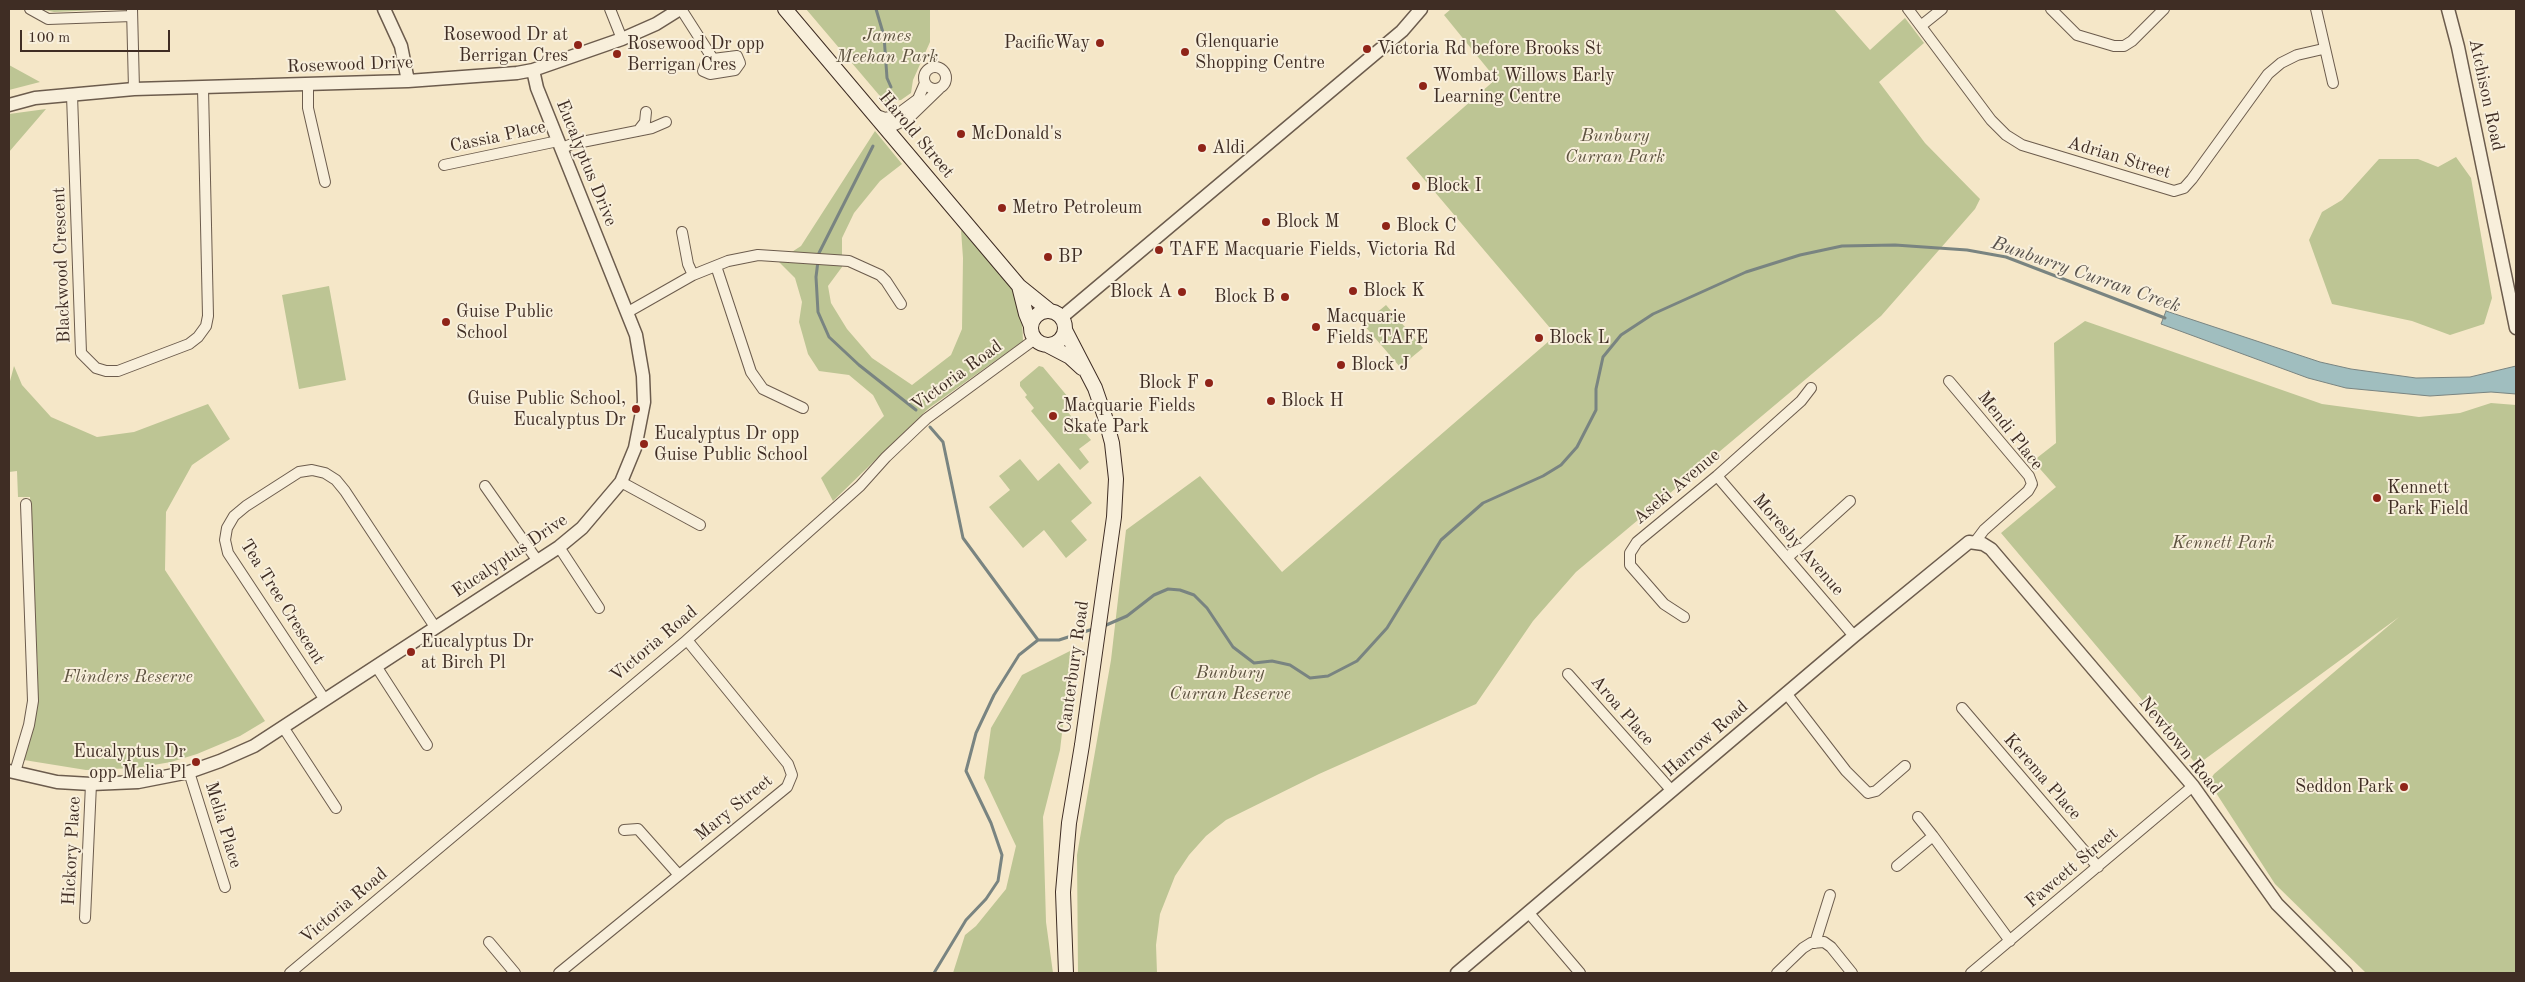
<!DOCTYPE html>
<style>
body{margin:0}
#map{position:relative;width:2525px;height:982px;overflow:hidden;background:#f5e7c8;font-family:"Old Standard TT",serif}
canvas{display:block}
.frame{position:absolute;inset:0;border:10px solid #3f2d24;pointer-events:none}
.scale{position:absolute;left:20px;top:30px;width:150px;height:22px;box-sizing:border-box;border:2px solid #3f2d24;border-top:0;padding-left:6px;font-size:15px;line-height:18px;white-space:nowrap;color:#3f2d24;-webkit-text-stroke:4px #f8efdb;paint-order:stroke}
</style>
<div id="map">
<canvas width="2525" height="982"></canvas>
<div class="frame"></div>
<div class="scale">100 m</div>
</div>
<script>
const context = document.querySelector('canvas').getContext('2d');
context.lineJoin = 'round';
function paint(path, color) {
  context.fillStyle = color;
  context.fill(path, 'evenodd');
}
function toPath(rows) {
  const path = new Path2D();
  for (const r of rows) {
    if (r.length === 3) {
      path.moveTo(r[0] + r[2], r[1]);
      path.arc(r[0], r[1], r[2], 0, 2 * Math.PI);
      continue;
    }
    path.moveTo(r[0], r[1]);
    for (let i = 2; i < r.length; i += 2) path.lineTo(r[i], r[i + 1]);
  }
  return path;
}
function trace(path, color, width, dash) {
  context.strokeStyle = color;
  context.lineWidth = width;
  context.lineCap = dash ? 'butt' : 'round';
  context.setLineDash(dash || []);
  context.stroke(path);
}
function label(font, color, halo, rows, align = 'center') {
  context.font = font + ' "Old Standard TT",serif';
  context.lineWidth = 4;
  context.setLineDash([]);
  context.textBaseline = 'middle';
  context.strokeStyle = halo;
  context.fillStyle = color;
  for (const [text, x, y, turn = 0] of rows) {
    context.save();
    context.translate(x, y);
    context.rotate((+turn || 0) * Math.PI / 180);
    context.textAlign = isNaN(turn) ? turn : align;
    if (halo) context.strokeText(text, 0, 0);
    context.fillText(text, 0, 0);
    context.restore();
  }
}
const green = toPath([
 [41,9,120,9,54,12],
 [806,9,930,9,930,42,913,80,911,93,901,100,885,102],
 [1451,9,1834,9,1870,50,1905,18,1924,43,1879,82,1925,143,1980,199,1975,209,1881,316,1576,572,1533,621,1476,704,1319,774,1226,820,1206,836,1189,855,1175,876,1160,914,1156,945,1157,973,1078,973,1077,855,1111,660,1126,530,1200,476,1282,572,1556,335,1406,158,1496,79,1444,15],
 [9,65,40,82,9,90],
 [46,109,9,152,9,114],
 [875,131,902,164,880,181,854,213,842,238,842,267,828,286,831,303,847,329,872,358,912,385,951,355,962,329,963,258,961,230,1021,297,1023,341,929,408,833,501,821,478,884,416,873,395,849,375,819,371,808,354,799,322,802,302,795,278,778,261,801,246],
 [2456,157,2471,178,2492,298,2484,324,2450,335,2412,321,2332,304,2309,240,2322,212,2342,200,2379,159,2418,159,2438,167],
 [329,286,346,380,299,389,282,295],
 [1386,305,1423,348,1400,367,1363,324],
 [2085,321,2322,404,2419,417,2460,413,2491,403,2516,405,2516,973,2366,973,2275,884,2209,782,2214,774,2399,617,2197,765,2001,533,2056,487,2033,461,2056,443,2054,343],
 [14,366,22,385,51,417,97,437,134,432,208,404,230,439,192,465,166,512,165,570,265,721,240,736,197,754,171,762,136,768,86,770,24,760,38,704,38,675,30,497,18,497,17,471,9,472,9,385],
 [1039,366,1043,367,1073,403,1066,410,1091,440,1079,449,1089,462,1080,470,1031,411,1034,408,1025,397,1027,395,1020,386,1020,382],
 [1020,459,1038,481,1059,463,1092,503,1071,521,1087,540,1066,558,1044,530,1023,548,989,507,1010,490,999,476],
 [1070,651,1069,674,1060,750,1043,817,1046,922,1053,973,953,973,965,935,976,926,1006,889,1016,846,984,778,991,728,1022,675]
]);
const water = toPath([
 [2166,311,2320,362,2351,369,2416,378,2470,377,2516,366,2516,394,2491,392,2430,396,2346,388,2308,378,2161,324,2166,311]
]);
const stream = toPath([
 [876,9,884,36,887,78,891,87],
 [873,146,819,253,816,277,818,312,829,337,859,365,916,410],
 [930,427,943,442,963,538,1038,640],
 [1104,626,1127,616,1154,595,1168,589,1180,590,1194,595,1207,608,1233,647,1254,663,1272,661,1290,665,1310,678,1328,676,1357,661,1387,628,1441,540,1483,503,1543,476,1561,465,1577,447,1596,410,1596,389,1603,357,1621,335,1653,314,1746,272,1800,255,1842,246,1895,245,1967,250,2006,257,2165,318],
 [934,973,966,920,986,899,998,881,1002,855,991,823,966,771,976,733,994,695,1019,655,1038,640,1059,640,1093,629]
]);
const minor = toPath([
 [30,9,48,19,132,16],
 [132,9,134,89],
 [610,9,622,39],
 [681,9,713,59],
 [1908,9,1991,120,2006,135,2022,145,2174,191,2184,188,2192,179,2268,74,2281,63,2297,55,2323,49],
 [2051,9,2077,35,2114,46,2124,46,2132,41,2164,9],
 [2316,9,2333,83],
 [1922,25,1942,9],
 [737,56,740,63,735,70,710,74,703,71,706,63,713,59,737,56],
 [935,78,11],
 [308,84,308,108,325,182],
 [72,95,81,353,96,368,106,371,118,371,189,344,198,337,206,326,208,316,203,88],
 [874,114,885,118,895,116,918,99,925,83],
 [886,129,908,119,939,89],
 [638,131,645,122,646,112],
 [562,148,572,144,652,128,666,122],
 [444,165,558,141],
 [682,232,688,264,693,275],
 [716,266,751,372,763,389,803,408],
 [628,312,693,275,728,261,758,255,849,261,880,275,886,281,901,304],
 [1949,381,2029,476,2032,484,2028,491,1984,530,1975,542],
 [1717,476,1854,636],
 [621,482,700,525],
 [485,486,537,560],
 [559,547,599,608],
 [1788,557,1850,501],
 [1684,617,1664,604,1630,565,1630,553,1637,542,1717,476,1801,401,1811,388],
 [376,666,427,745],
 [1568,674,1672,791],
 [1786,693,1846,771,1868,793,1876,791,1905,766],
 [325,700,228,553,225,540,227,528,234,516,246,506,299,472,312,470,325,473,336,480,345,491,435,627],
 [1962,708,2098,867],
 [283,727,336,808],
 [15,772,29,725,33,701,26,504],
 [189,772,225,887],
 [1918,817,1933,836],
 [624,830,638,829,678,874],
 [1897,866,1933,836,2010,941],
 [1528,912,1580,973],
 [85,918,91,784],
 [489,942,515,973],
 [1815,943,1830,895],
 [290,973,687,640,860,486,886,457,926,419,1035,339],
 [559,973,787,787,792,775,788,764,687,640],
 [1777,973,1803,948,1811,943,1824,942,1831,947,1852,973],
 [1971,973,2193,786]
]);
const tertiary = toPath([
 [384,9,401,46,408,81],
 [2448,9,2458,47,2516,328],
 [9,105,35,98,134,89,408,81,517,73,533,70,622,39,656,24,680,9],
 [1062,317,1402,31,1421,9],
 [9,771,57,782,91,784,138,782,189,772,220,761,254,746,559,547,582,528,621,482,635,448,644,402,643,376,636,335,537,88,533,70],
 [1457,973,1854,636,1969,542,1983,544,1991,549,2193,786,2277,904,2346,973]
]);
const secondary = toPath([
 [785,9,1019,286,1050,311],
 [1019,286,1026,314,1031,326],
 [1048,328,17],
 [1065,330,1095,388,1105,417,1112,443,1116,479,1114,517,1082,745,1069,823,1063,892,1066,973],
 [1047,345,1070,357,1082,368]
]);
const markers = [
 [1100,43,5,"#8f2418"],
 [578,45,5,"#8f2418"],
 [1367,49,5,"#8f2418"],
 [1185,52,5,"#8f2418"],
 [617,54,5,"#8f2418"],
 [1423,86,5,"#8f2418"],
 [961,134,5,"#8f2418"],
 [1202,148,5,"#8f2418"],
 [1416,186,5,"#8f2418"],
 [1002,208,5,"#8f2418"],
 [1266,222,5,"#8f2418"],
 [1386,226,5,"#8f2418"],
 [1159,250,5,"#8f2418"],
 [1048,257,5,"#8f2418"],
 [1353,291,5,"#8f2418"],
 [1182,292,5,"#8f2418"],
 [1285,297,5,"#8f2418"],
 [446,322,5,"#8f2418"],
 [1316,327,5,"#8f2418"],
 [1539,338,5,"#8f2418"],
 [1341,365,5,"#8f2418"],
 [1209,383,5,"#8f2418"],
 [1271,401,5,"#8f2418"],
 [636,409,5,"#8f2418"],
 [1053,416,5,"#8f2418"],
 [644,444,5,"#8f2418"],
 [2377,498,5,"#8f2418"],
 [411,652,5,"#8f2418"],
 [196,762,5,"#8f2418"],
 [2404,787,5,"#8f2418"]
];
const poiNames = [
 ["Rosewood Dr at",568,35,"right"],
 ["Berrigan Cres",568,56,"right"],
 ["Glenquarie",1195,42],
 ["Shopping Centre",1195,63],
 ["PacificWay",1090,43,"right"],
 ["Rosewood Dr opp",627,44],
 ["Berrigan Cres",627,65],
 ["Victoria Rd before Brooks St",1377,49],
 ["Wombat Willows Early",1433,76],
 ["Learning Centre",1433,97],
 ["McDonald's",971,134],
 ["Aldi",1212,148],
 ["Block I",1426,186],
 ["Metro Petroleum",1012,208],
 ["Block M",1276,222],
 ["Block C",1396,226],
 ["TAFE Macquarie Fields, Victoria Rd",1169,250],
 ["BP",1058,257],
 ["Block K",1363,291],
 ["Block A",1172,292,"right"],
 ["Block B",1275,297,"right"],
 ["Guise Public",456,312],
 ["School",456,333],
 ["Macquarie",1326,317],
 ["Fields TAFE",1326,338],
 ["Block L",1549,338],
 ["Block J",1351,365],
 ["Block F",1199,383,"right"],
 ["Guise Public School,",626,399,"right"],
 ["Eucalyptus Dr",626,420,"right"],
 ["Block H",1281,401],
 ["Macquarie Fields",1063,406],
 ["Skate Park",1063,427],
 ["Eucalyptus Dr opp",654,434],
 ["Guise Public School",654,455],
 ["Kennett",2387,488],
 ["Park Field",2387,509],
 ["Eucalyptus Dr",421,642],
 ["at Birch Pl",421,663],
 ["Eucalyptus Dr",186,752,"right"],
 ["opp Melia Pl",186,773,"right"],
 ["Seddon Park",2394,787,"right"]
];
const parkNames = [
 ["James",887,36],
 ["Meehan Park",887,57],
 ["Bunbury",1615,136],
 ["Curran Park",1615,157],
 ["Kennett Park",2223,543],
 ["Bunbury",1230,673],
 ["Curran Reserve",1230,694],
 ["Flinders Reserve",128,677]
];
const streetNames = [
 ["Rosewood Drive",350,65,-2],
 ["Atchison Road",2486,95,78],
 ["Harold Street",916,135,50],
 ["Cassia Place",498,137,-12],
 ["Adrian Street",2119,158,17],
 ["Eucalyptus Drive",586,163,68],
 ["Blackwood Crescent",62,265,-92],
 ["Victoria Road",957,376,-36],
 ["Mendi Place",2010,431,52],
 ["Aseki Avenue",1677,487,-40],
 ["Moresby Avenue",1798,545,49],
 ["Eucalyptus Drive",510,556,-34],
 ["Tea Tree Crescent",282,602,58],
 ["Victoria Road",654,644,-40],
 ["Canterbury Road",1074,667,-82],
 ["Aroa Place",1622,711,49],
 ["Harrow Road",1706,739,-41],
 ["Newtown Road",2180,746,51],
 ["Kerema Place",2042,777,49],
 ["Mary Street",734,808,-39],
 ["Melia Place",223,825,73],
 ["Hickory Place",72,851,-87],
 ["Fawcett Street",2072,868,-40],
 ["Victoria Road",344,906,-40]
];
const waterNames = [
 ["Bunburry Curran Creek",2086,275,19]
];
paint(green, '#bdc594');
paint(water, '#a0bebf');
trace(water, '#798481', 1);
trace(stream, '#798481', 3);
trace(minor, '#6c5c4d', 12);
trace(tertiary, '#6c5c4d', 15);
trace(secondary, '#3f2d24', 16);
trace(minor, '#f8efdb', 10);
trace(tertiary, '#f8efdb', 12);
trace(secondary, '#f8efdb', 14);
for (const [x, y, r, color] of markers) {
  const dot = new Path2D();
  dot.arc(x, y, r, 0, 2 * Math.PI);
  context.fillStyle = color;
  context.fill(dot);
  trace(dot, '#f8efdb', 2);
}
label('18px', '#3f2d24', '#f8efdb', poiNames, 'left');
label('italic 18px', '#5e5340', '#f8efdb', parkNames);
label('18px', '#3f2d24', '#f8efdb', streetNames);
label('italic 19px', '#57514b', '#f8efdb', waterNames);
</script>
